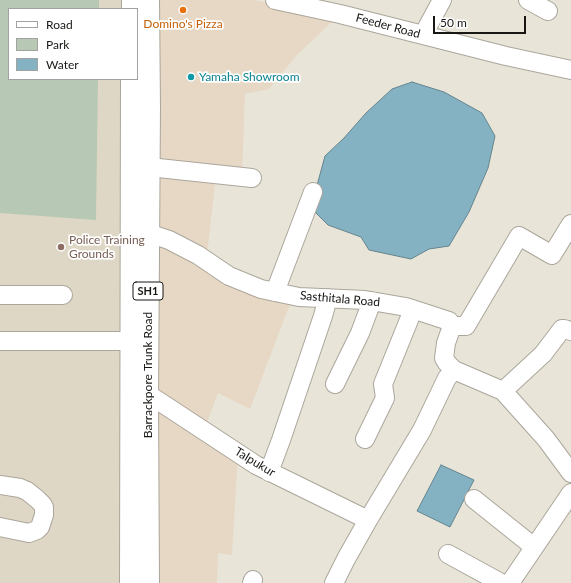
<!DOCTYPE html>
<style>
body{margin:0}
#map{position:relative;width:571px;height:583px;overflow:hidden;background:#e9e4d8;font-family:Lato,sans-serif}
canvas{display:block}
.legend{position:absolute;left:8px;top:8px;width:130px;height:72px;box-sizing:border-box;background:#fff;border:1px solid #a3a2a1;margin:0;padding:5px 7px;list-style:none;font-size:12px;color:#191714}
.legend li{display:flex;align-items:center;gap:8px;height:20px}
.legend b{width:20px;border:1px solid #a3a2a1}
.scale{position:absolute;left:433px;top:16px;width:93px;height:18px;box-sizing:border-box;border:2px solid #191714;border-top:0;padding-left:5px;font-size:12px;line-height:14px;white-space:nowrap;color:#191714;-webkit-text-stroke:3px #fff;paint-order:stroke}
</style>
<div id="map">
<canvas width="571" height="583"></canvas>
<ul class="legend">
<li><b style="height:5px;background:#fff"></b>Road</li>
<li><b style="height:11px;background:#b7c8b4"></b>Park</li>
<li><b style="height:11px;background:#84b2c2"></b>Water</li>
</ul>
<div class="scale">50 m</div>
</div>
<script>
const context = document.querySelector('canvas').getContext('2d');
context.lineJoin = 'round';
function paint(path, color) {
  context.fillStyle = color;
  context.fill(path, 'evenodd');
}
function toPath(rows) {
  const path = new Path2D();
  for (const r of rows) {
    path.moveTo(r[0], r[1]);
    for (let i = 2; i < r.length; i += 2) path.lineTo(r[i], r[i + 1]);
  }
  return path;
}
function trace(path, color, width, dash) {
  context.strokeStyle = color;
  context.lineWidth = width;
  context.lineCap = dash ? 'butt' : 'round';
  context.setLineDash(dash || []);
  context.stroke(path);
}
function label(font, color, halo, rows, align = 'center') {
  context.font = font + ' Lato,sans-serif';
  context.lineWidth = 3.5;
  context.setLineDash([]);
  context.textBaseline = 'middle';
  context.strokeStyle = halo;
  context.fillStyle = color;
  for (const [text, x, y, turn = 0] of rows) {
    context.save();
    context.translate(x, y);
    context.rotate((+turn || 0) * Math.PI / 180);
    context.textAlign = isNaN(turn) ? turn : align;
    if (halo) context.strokeText(text, 0, 0);
    context.fillText(text, 0, 0);
    context.restore();
  }
}
const commercial = toPath([
 [142,0,254,0,335,19,297,55,269,89,245,94,242,176,216,175,207,255,139,223],
 [139,234,292,299,250,409,218,393,204,431,238,453,232,555,218,553,217,583,141,583]
]);
const built = toPath([
 [0,0,124,0,124,9,9,9,9,79,123,79,122,583,0,583]
]);
const green = toPath([
 [0,0,99,0,99,9,9,9,9,79,98,79,96,220,0,213]
]);
const water = toPath([
 [412,82,444,92,482,113,495,136,488,168,469,212,449,246,429,249,411,259,369,250,361,237,328,225,316,213,313,200,325,156,344,138,366,113,392,89,412,82],
 [441,465,474,480,450,527,417,511,441,465]
]);
const minor = toPath([
 [275,0,340,14,506,56,571,70],
 [528,0,548,11],
 [423,35,442,0],
 [149,167,252,178],
 [148,233,169,240,198,255,229,276,261,289,299,297,365,300,406,307,449,321,451,324,452,326,446,343,444,358,447,363,454,370,503,391,546,439,571,473],
 [275,292,313,192],
 [0,295,63,295],
 [452,326,466,326,519,236,552,255,571,224],
 [0,341,131,341],
 [335,384,360,333,372,301],
 [503,391,543,354,562,329,564,329,571,331],
 [148,394,256,465,368,520],
 [365,439,385,398,383,384,413,310],
 [269,472,281,440,323,316,328,298],
 [0,485,20,488,27,491,37,499,42,504,44,507,44,515,40,527,37,530,29,533,0,527],
 [474,499,534,547],
 [448,554,501,583],
 [252,583,253,580],
 [334,583,346,559,368,520,422,430,447,378,454,370],
 [510,583,571,493]
]);
const major = toPath([
 [133,9,133,0],
 [131,583,132,79],
 [148,583,147,401,149,106,148,0]
]);
const markers = [
 [183,10,4,"#e8710a"],
 [191,77,4,"#0f9aa8"],
 [61,247,4,"#8d6e63"]
];
const shields = [
 [148,291,30]
];
const shieldNames = [
 ["SH1",148,291]
];
const foodNames = [
 ["Domino's Pizza",183,24]
];
const streetNames = [
 ["Feeder Road",388,26,15],
 ["Sasthitala Road",340,299,5],
 ["Barrackpore Trunk Road",148,375,-90],
 ["Talpukur",255,462,31]
];
const cultureNames = [
 ["Yamaha Showroom",199,77]
];
const educationNames = [
 ["Police Training",69,240],
 ["Grounds",69,254]
];
paint(commercial, '#e7d8c5');
paint(built, '#dfd7c5');
paint(green, '#b7c8b4');
paint(water, '#84b2c2');
trace(water, '#64848e', 1);
trace(minor, '#aba69b', 20);
trace(major, '#aba69b', 24);
trace(minor, '#fff', 18);
trace(major, '#fff', 22);
for (const [x, y, r, color] of markers) {
  const dot = new Path2D();
  dot.arc(x, y, r, 0, 2 * Math.PI);
  context.fillStyle = color;
  context.fill(dot);
  trace(dot, '#fff', 1.5);
}
for (const [x, y, w] of shields) {
  const box = new Path2D();
  box.roundRect(x - w / 2, y - 9, w, 18, 3);
  context.fillStyle = '#fff';
  context.fill(box);
  trace(box, '#191714', 1);
}
label('bold 11px', '#191714', null, shieldNames);
label('12px', '#c56008', '#fff', foodNames);
label('12px', '#191714', '#fff', streetNames);
label('12px', '#0d838f', '#fff', cultureNames, 'left');
label('12px', '#785e54', '#fff', educationNames, 'left');
</script>
